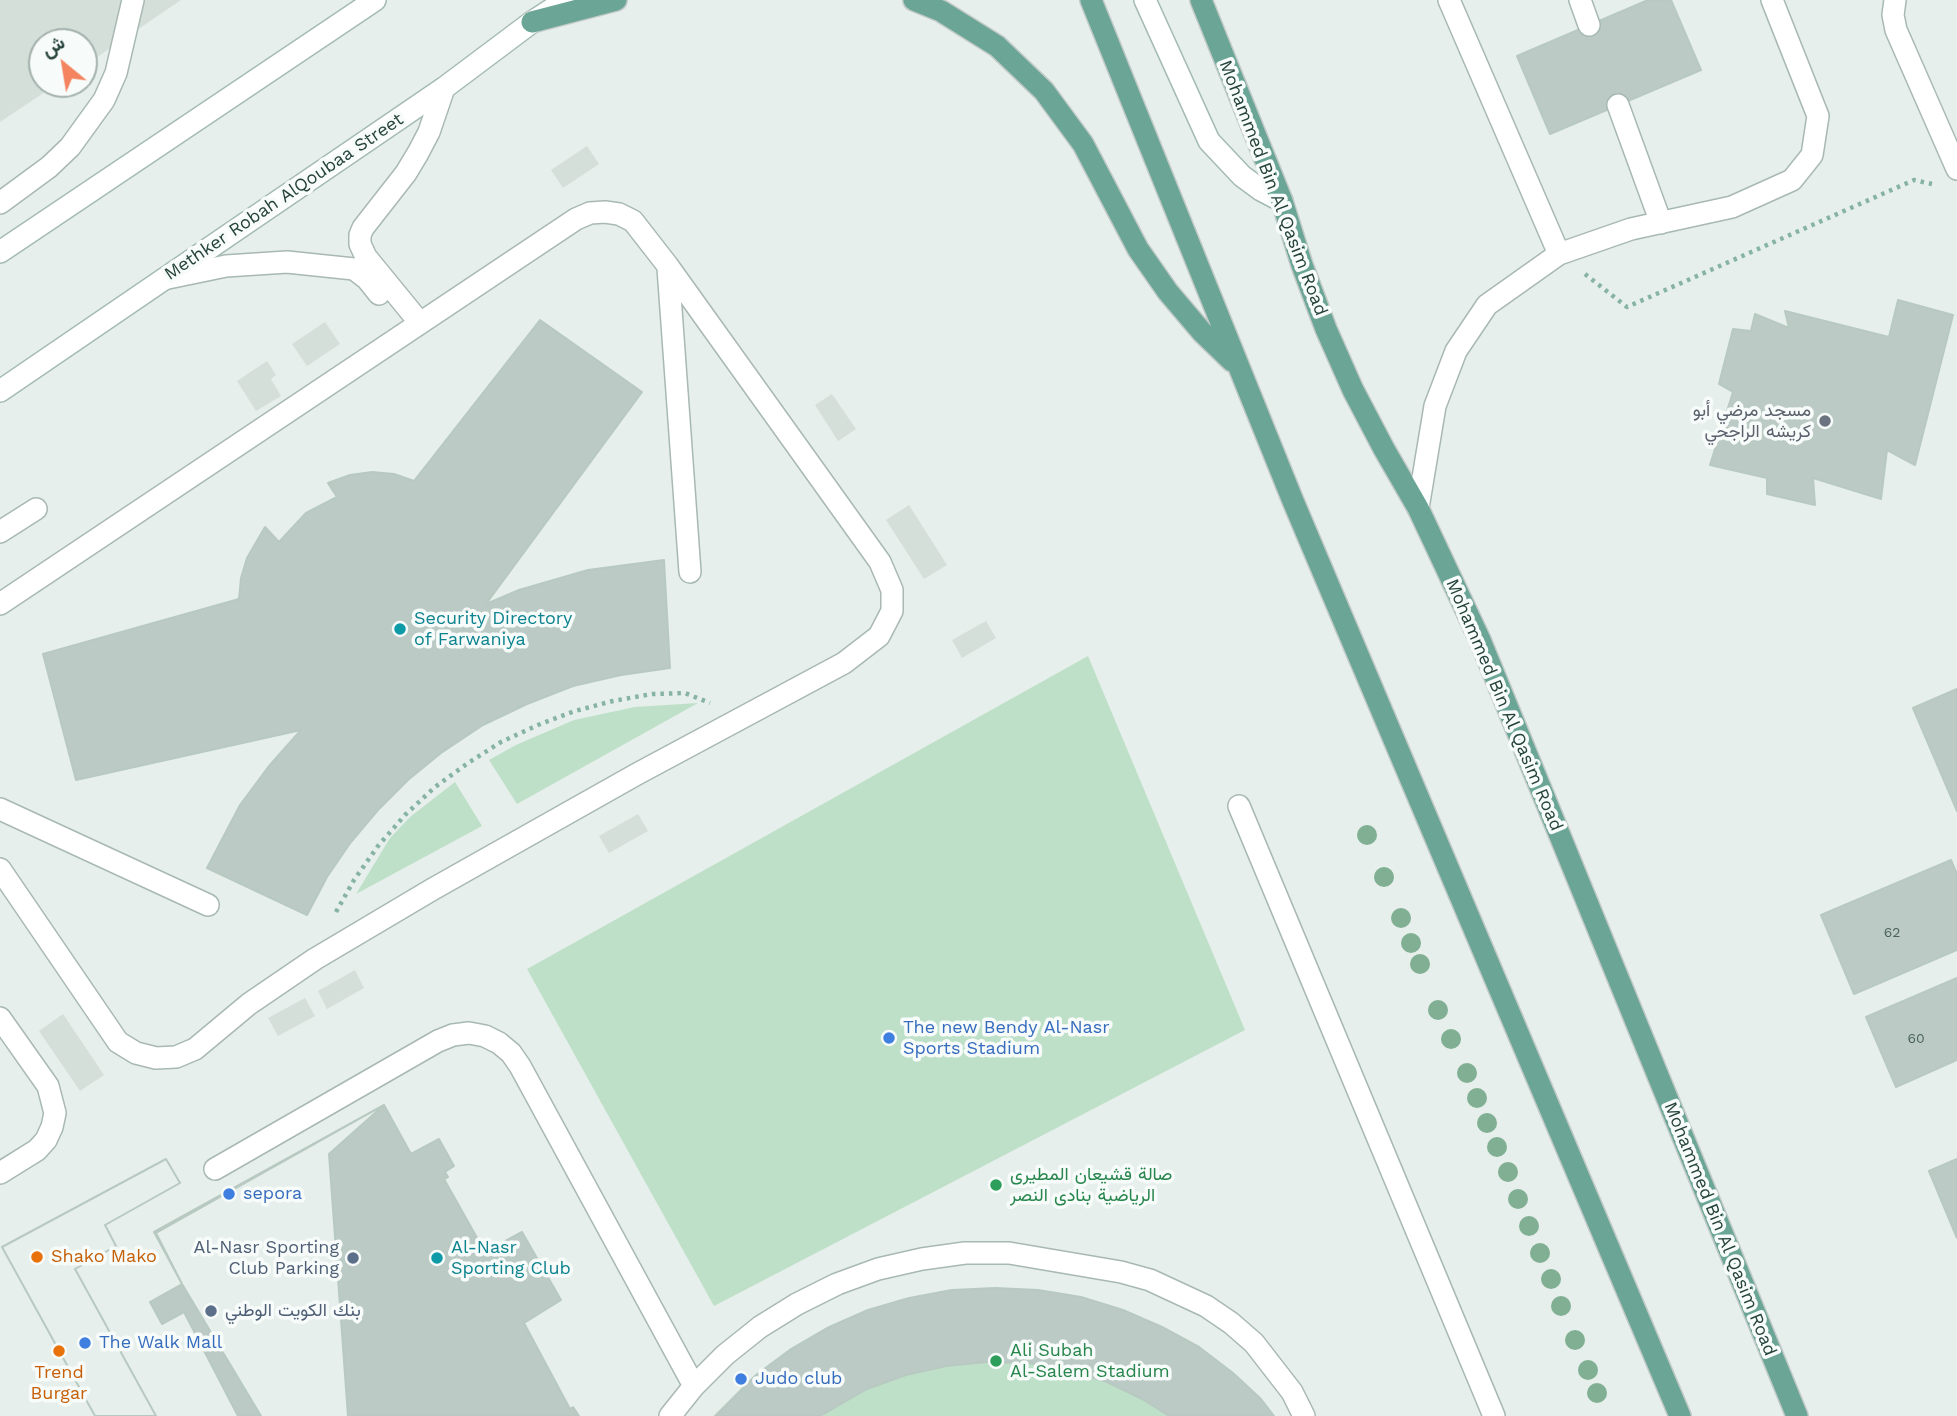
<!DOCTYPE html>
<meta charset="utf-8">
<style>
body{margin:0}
#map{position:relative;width:1957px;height:1416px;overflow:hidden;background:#e6efeb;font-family:"Work Sans",Vazirmatn,sans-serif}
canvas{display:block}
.north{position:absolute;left:28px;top:28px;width:70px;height:70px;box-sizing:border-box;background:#f7fbf9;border:2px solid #a3b1ad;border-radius:50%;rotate:330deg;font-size:19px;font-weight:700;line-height:28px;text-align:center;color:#24423a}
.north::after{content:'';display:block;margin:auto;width:24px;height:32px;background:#f4845f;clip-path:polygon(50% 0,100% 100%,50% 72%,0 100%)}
</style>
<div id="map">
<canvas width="1957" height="1416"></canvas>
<div class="north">ش</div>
</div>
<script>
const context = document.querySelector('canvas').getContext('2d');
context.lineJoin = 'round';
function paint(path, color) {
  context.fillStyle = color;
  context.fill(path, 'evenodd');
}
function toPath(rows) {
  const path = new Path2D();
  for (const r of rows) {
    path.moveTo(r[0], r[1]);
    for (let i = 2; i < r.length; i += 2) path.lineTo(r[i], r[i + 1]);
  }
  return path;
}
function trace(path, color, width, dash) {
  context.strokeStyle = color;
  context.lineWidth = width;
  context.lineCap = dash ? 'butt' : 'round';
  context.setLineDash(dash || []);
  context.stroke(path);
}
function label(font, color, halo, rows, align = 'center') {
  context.font = font + ' "Work Sans",Vazirmatn,sans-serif';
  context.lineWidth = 7;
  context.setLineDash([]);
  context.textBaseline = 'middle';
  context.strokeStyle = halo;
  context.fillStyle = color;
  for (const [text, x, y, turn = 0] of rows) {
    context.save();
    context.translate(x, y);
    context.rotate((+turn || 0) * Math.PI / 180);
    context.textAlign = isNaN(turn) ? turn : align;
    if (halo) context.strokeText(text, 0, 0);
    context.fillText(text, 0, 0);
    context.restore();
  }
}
const built = toPath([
 [0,0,181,0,84,66,84,42,42,42,42,84,57,84,0,122],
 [587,146,599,164,563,188,551,170],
 [325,322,340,344,307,366,292,344],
 [267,361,276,375,271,379,281,396,256,411,237,381],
 [832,394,856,429,838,441,815,405],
 [909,505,947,565,924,579,886,520],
 [986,621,996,638,962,658,952,640],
 [638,814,648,831,609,853,599,836],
 [355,970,364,988,327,1009,318,991],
 [305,998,315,1016,278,1036,268,1018],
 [63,1014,104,1075,80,1091,39,1031]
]);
const green = toPath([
 [1088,656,1245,1030,714,1306,527,969],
 [698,703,517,804,489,760,516,745,574,720,635,707],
 [455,782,482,826,356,894,390,838,410,817],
 [995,1288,1038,1290,1081,1297,1123,1310,1162,1327,1199,1347,1233,1373,1261,1399,1274,1416,715,1416,756,1375,791,1349,827,1328,868,1310,909,1298,952,1290]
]);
const building = toPath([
 [1648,0,1671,0,1701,70,1550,134,1517,56,1648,0],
 [1898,300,1953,315,1915,465,1887,450,1881,499,1813,478,1815,505,1767,494,1767,478,1710,465,1733,392,1719,384,1733,329,1751,331,1755,314,1789,328,1785,311,1889,337,1898,300],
 [540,320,642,392,486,604,519,590,588,570,664,560,670,668,621,675,573,686,527,704,483,725,441,753,408,780,378,810,351,842,327,877,307,915,207,868,240,805,269,766,301,730,76,780,43,654,239,599,241,578,247,558,265,527,279,542,306,513,337,497,328,483,350,475,372,472,394,474,414,481,540,320],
 [1957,689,1957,811,1913,708,1957,689],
 [1951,860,1957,874,1957,950,1854,994,1821,915,1951,860],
 [1957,978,1957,1060,1896,1087,1866,1017,1957,978],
 [384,1105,411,1154,439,1139,454,1166,445,1172,448,1177,444,1179,485,1252,522,1232,561,1300,524,1323,570,1409,573,1407,579,1416,348,1416,329,1154,384,1105],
 [384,1105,156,1233,182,1284,154,1232,384,1105],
 [166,1159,180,1183,105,1225,116,1246,75,1269,156,1416,95,1416,2,1247,166,1159],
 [166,1159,180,1183,105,1225,116,1246,75,1269,156,1416,95,1416,2,1247,166,1159],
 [1957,1159,1957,1238,1929,1171,1957,1159],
 [182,1284,261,1416,238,1416,184,1312,162,1324,150,1302,182,1284],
 [995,1288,1038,1290,1081,1297,1123,1310,1162,1327,1199,1347,1233,1373,1261,1399,1274,1416,1169,1416,1144,1400,1107,1382,1068,1370,1028,1363,987,1362,946,1366,906,1375,867,1389,820,1416,715,1416,756,1375,791,1349,827,1328,868,1310,909,1298,952,1290,995,1288]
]);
const path = toPath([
 [1585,274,1627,307,1914,180,1932,184],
 [336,912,354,880,378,846,405,815,435,787,468,763,501,742,538,725,575,711,613,701,652,694,685,693,710,703]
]);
const lane = toPath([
 [1449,0,1559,254],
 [1580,0,1589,25],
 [1895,0,1893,15,1896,30,1957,169],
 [1618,105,1661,223],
 [0,203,49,167,70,147,104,100,116,73,133,0],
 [668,268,690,572],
 [168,278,226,266,287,262,354,269,367,279,379,294],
 [420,323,366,257,360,244,360,235,363,228,406,173,418,153,429,132,444,88],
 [1418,508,1435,406,1456,351,1487,305,1559,254,1631,229,1732,207,1792,180,1812,155,1818,116,1772,0],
 [0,532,36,509],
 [0,604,576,219,590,213,605,212,619,214,633,221,668,266,880,562,892,590,892,611,879,636,844,663,637,774,433,889,315,959,249,1004,195,1049,176,1057,156,1058,136,1053,118,1042,0,869],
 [1239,806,1494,1416],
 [0,809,208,905],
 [0,1018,48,1086,55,1113,52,1127,46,1140,37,1150,0,1173],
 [215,1169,438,1041,453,1035,469,1033,485,1036,499,1043,511,1053,520,1066,694,1386],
 [670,1416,694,1386,725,1355,760,1327,797,1304,837,1284,878,1269,922,1259,965,1253,1009,1253,1121,1272,1150,1280,1206,1306,1231,1323,1254,1343,1292,1392,1304,1416]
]);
const secondary = toPath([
 [1145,0,1209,141,1242,176,1261,190,1282,201],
 [0,252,375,0],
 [0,391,444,88,532,22,566,0]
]);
const primary = toPath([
 [914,0,941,11,997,46,1044,91,1083,144,1138,249,1168,292,1202,332,1232,361],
 [1091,0,1293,501,1680,1416],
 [1201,0,1282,201,1302,265,1326,329,1353,390,1384,449,1418,508,1480,640,1797,1416],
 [532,22,616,0]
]);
const trees = [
 [1367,835],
 [1384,877],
 [1401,918],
 [1411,943],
 [1420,964],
 [1438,1010],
 [1451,1039],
 [1467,1073],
 [1477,1098],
 [1487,1123],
 [1497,1147],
 [1508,1172],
 [1518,1199],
 [1529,1226],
 [1540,1253],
 [1551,1279],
 [1561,1306],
 [1575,1340],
 [1588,1370],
 [1597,1393]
];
const markers = [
 [1825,421,7,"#6b7280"],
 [400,629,7,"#0f9aa8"],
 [889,1038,7,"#3f7fe0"],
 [996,1185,7,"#2e9e5b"],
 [229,1194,7,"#3f7fe0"],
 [37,1257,7,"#e8710a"],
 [353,1258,7,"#5c6f8a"],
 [437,1258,7,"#0f9aa8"],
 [211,1311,7,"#5c6f8a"],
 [85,1343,7,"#3f7fe0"],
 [59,1351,7,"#e8710a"],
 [996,1361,7,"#2e9e5b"],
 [741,1379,7,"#3f7fe0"]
];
const numberNames = [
 ["62",1892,933],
 ["60",1916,1039]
];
const streetNames = [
 ["Mohammed Bin Al Qasim Road",1273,188,69],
 ["Methker Robah AlQoubaa Street",284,197,-34],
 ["Mohammed Bin Al Qasim Road",1504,705,67],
 ["Mohammed Bin Al Qasim Road",1720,1229,68]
];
const worshipNames = [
 ["مسجد مرضي أبو",1811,411],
 ["كريشه الراجحي",1811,432]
];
const cultureNames = [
 ["Security Directory",414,619],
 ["of Farwaniya",414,640],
 ["Al-Nasr",451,1248],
 ["Sporting Club",451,1269]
];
const shopNames = [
 ["The new Bendy Al-Nasr",903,1028],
 ["Sports Stadium",903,1049],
 ["sepora",243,1194],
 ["The Walk Mall",99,1343],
 ["Judo club",755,1379]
];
const leisureNames = [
 ["صالة قشيعان المطيرى",1010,1175],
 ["الرياضية بنادى النصر",1010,1196],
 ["Ali Subah",1010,1351],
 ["Al-Salem Stadium",1010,1372]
];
const serviceNames = [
 ["Al-Nasr Sporting",339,1248],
 ["Club Parking",339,1269],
 ["بنك الكويت الوطني",225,1311,"left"]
];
const foodNames = [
 ["Shako Mako",51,1257],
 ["Trend",59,1373,"center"],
 ["Burgar",59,1394,"center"]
];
paint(built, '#d4dfda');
paint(green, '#bfe0c8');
paint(building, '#bbcac4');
trace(building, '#b8c9c2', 2);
trace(lane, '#a8b8b2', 24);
trace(secondary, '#a4bbb3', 24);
trace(primary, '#c2cac8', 24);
trace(path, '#86b3a5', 4.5, [3.5, 5]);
trace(lane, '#fff', 21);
trace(secondary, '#fff', 21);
trace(primary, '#6aa596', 21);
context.fillStyle = '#80af93';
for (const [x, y] of trees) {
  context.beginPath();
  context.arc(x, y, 10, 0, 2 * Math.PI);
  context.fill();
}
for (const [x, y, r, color] of markers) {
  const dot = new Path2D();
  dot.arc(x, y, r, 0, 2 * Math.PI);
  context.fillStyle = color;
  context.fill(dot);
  trace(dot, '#f7fbf9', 2.5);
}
label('14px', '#4a645c', null, numberNames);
label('18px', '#24423a', '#f7fbf9', streetNames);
label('18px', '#5b616d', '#f7fbf9', worshipNames, 'right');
label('18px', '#0d838f', '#f7fbf9', cultureNames, 'left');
label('18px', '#366cbe', '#f7fbf9', shopNames, 'left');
label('18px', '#27864d', '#f7fbf9', leisureNames, 'left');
label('18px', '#4e5e75', '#f7fbf9', serviceNames, 'right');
label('18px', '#c56008', '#f7fbf9', foodNames, 'left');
</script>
